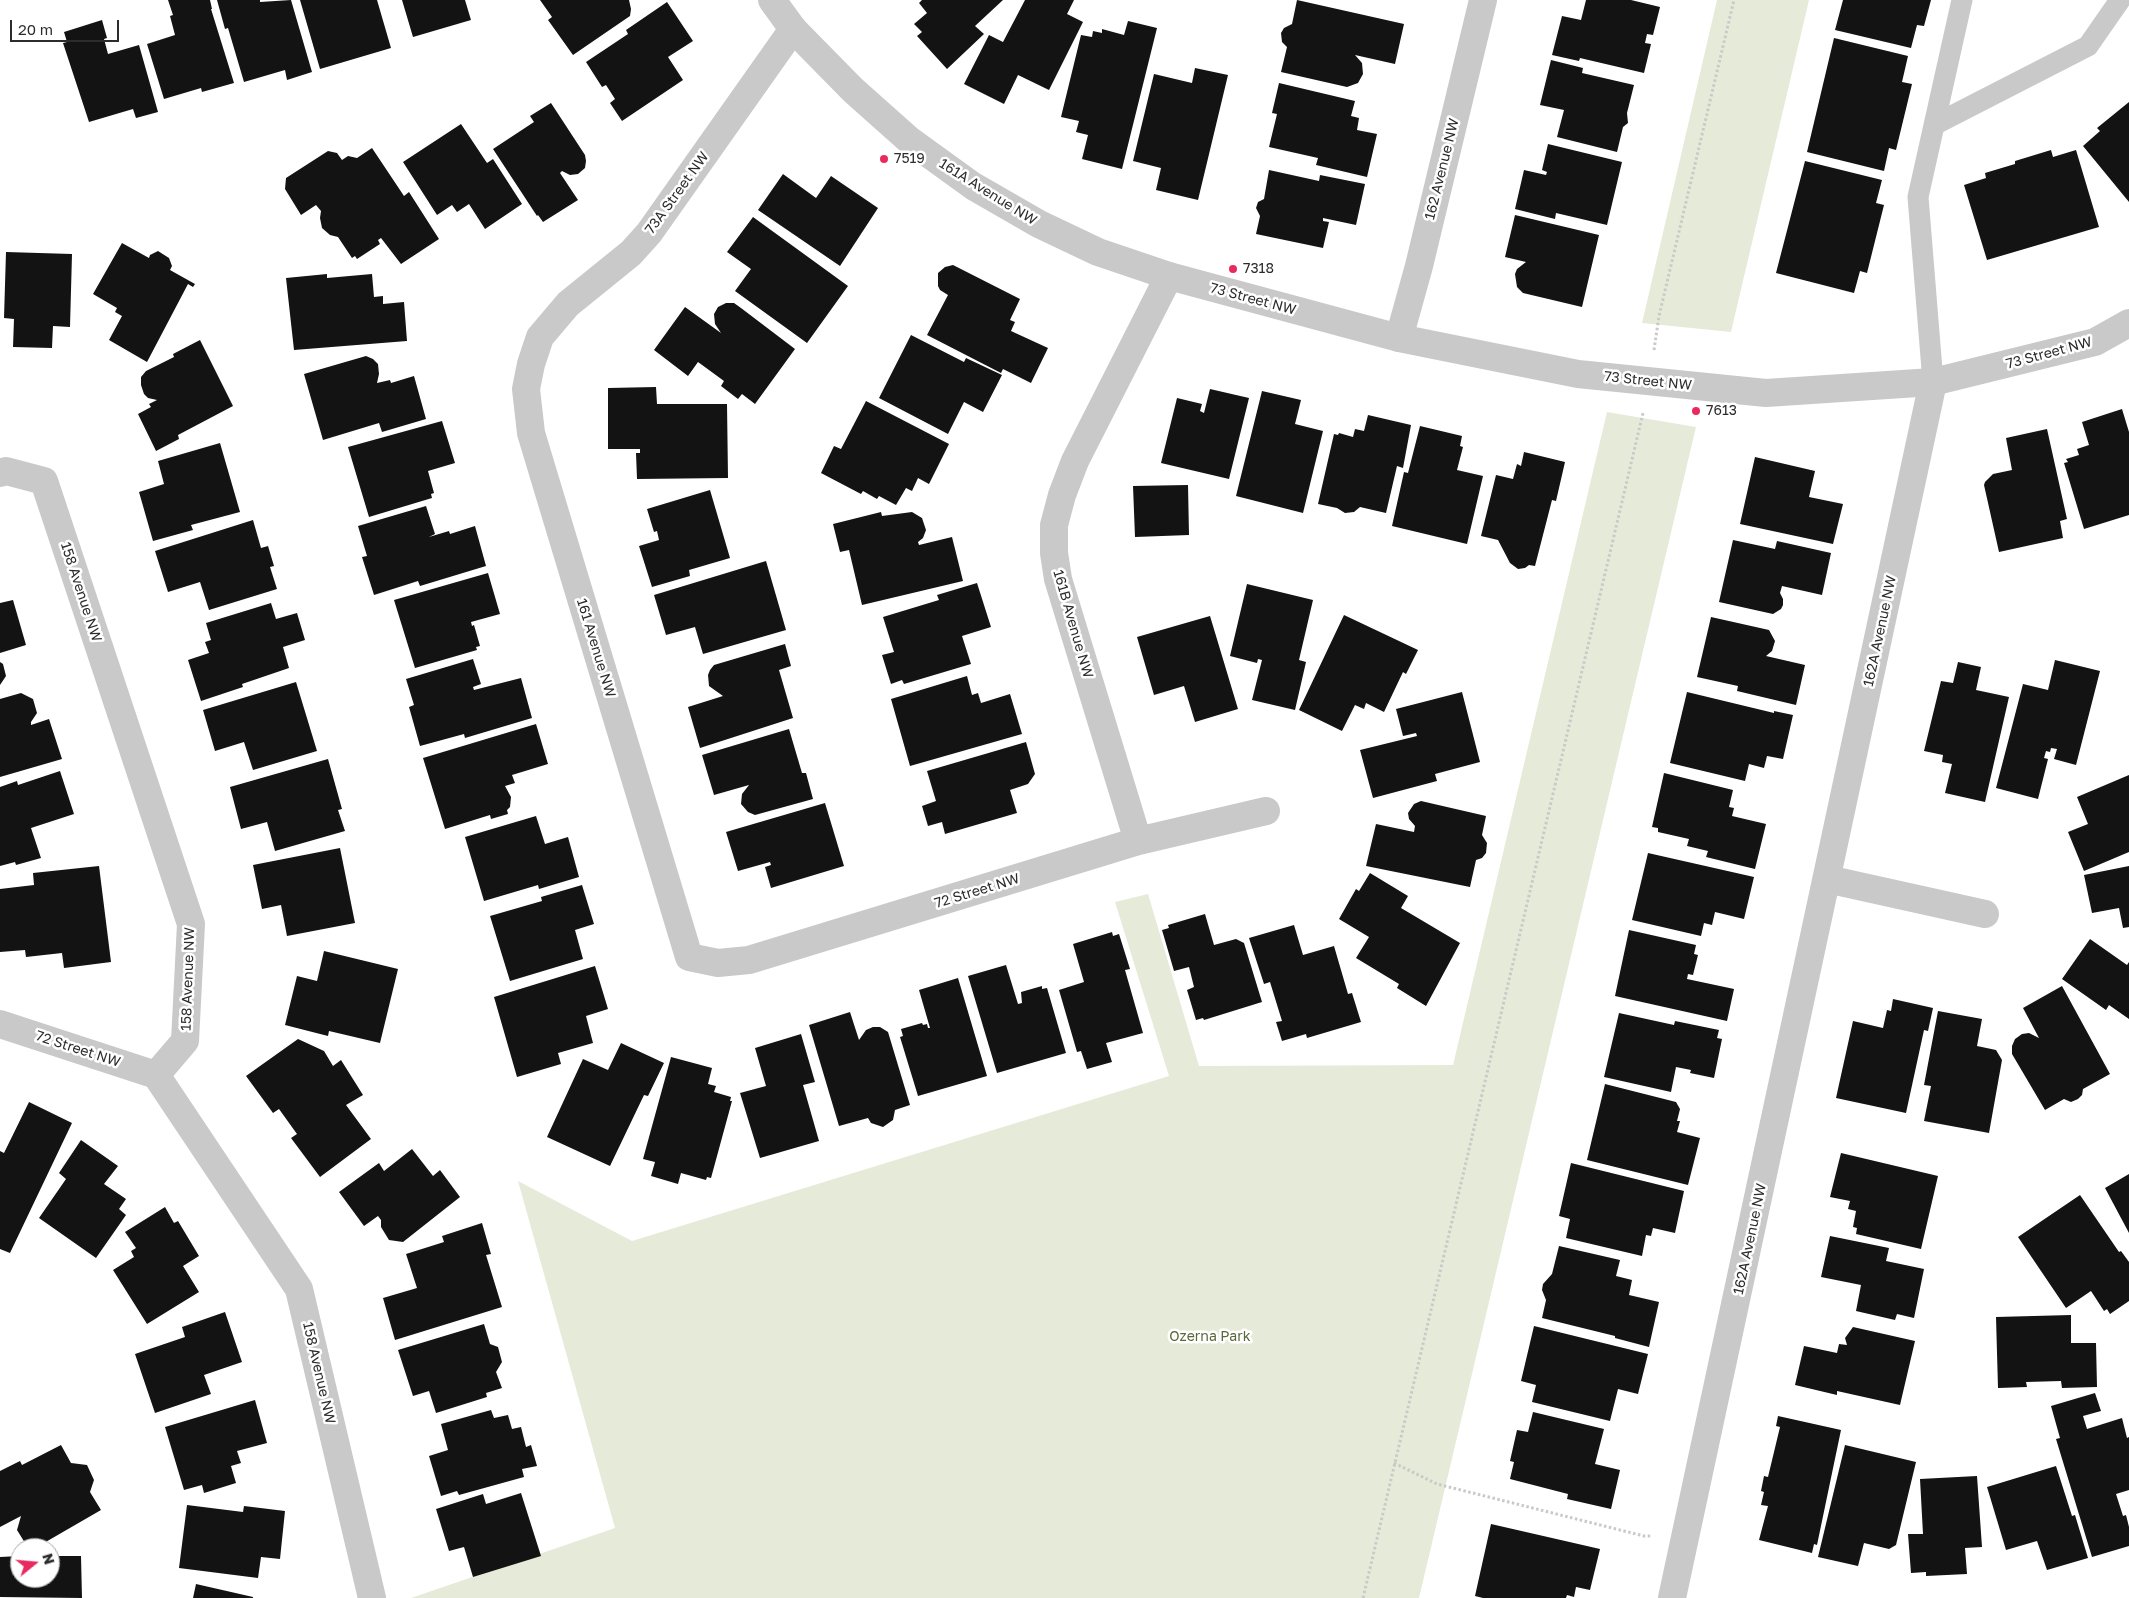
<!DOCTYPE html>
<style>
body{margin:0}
#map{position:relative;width:2129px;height:1598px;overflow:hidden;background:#fff;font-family:"Golos Text",sans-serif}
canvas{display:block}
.north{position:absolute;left:10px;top:1538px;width:50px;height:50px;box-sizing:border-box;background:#fff;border:1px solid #ababab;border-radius:50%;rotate:73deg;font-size:14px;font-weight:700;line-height:20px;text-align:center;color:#2c2c2c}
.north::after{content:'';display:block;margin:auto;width:18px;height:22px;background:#e82a5f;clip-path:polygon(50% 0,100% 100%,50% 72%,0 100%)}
.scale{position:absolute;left:10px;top:20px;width:109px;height:22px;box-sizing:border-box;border:2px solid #2c2c2c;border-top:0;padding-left:6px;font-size:15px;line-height:18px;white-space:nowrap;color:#2c2c2c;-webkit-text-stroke:4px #fff;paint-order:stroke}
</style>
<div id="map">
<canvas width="2129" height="1598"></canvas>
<div class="north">N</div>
<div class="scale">20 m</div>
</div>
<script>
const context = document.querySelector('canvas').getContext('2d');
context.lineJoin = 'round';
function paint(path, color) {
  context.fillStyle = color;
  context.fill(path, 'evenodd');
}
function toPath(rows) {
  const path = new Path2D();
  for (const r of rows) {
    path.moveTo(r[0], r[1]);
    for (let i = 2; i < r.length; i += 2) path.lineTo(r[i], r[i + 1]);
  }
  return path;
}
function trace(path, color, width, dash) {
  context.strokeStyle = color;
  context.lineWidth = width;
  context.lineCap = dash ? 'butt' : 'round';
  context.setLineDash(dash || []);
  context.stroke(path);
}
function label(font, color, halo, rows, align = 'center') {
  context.font = font + ' "Golos Text",sans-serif';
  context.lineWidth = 5;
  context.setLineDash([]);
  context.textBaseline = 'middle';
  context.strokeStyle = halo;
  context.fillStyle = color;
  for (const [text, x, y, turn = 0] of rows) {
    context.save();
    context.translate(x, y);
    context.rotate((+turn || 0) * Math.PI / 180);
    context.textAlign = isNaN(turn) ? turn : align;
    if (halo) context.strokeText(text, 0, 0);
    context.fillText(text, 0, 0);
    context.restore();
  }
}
const green = toPath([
 [1717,0,1809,0,1731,332,1642,323],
 [1607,412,1696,427,1419,1598,411,1598,615,1528,518,1181,632,1241,1169,1076,1115,902,1148,894,1199,1066,1453,1065]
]);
const building = toPath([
 [168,0,210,0,212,9,211,9,234,83,202,92,201,88,164,99,147,44,175,35,170,16,173,15],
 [217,0,260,0,260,2,291,0,312,72,287,80,285,70,244,82,228,28,225,29],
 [300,0,377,0,391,48,320,69],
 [402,0,465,0,471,20,413,37],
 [540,0,629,0,631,9,630,16,573,55,548,20,552,17],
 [922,0,1003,0,975,26,984,34,947,69,917,36,922,32,914,24,927,13,919,3],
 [1025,0,1074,0,1067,14,1083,22,1049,90,1018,75,1004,104,964,84,989,35,1003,42],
 [1297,0,1404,24,1395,64,1355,55,1362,63,1363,74,1358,83,1347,87,1281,72,1287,47,1282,42,1281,33,1284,28,1292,24],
 [1586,0,1631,0,1660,7,1653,35,1647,34,1645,43,1651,44,1644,73,1580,58,1579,61,1552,55,1562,16,1581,20],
 [1843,0,1931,0,1924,26,1917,25,1911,48,1835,30],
 [667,2,693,41,668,57,683,80,622,121,610,103,615,99,606,85,602,87,586,62,628,34,626,30],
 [102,20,107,38,104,39,108,54,139,45,158,112,136,118,133,109,89,122,63,43,67,42,64,32],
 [1128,21,1157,28,1122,169,1082,159,1088,135,1076,132,1079,121,1061,117,1081,35,1092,37,1093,31,1102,33,1102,29,1124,35],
 [1834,38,1908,56,1902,82,1912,84,1896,150,1889,148,1884,171,1807,152],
 [1551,60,1583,68,1582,73,1634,85,1627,113,1628,123,1623,127,1617,152,1557,137,1564,110,1540,105],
 [1195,68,1228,75,1198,200,1156,190,1161,168,1133,161,1154,74,1192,83],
 [1279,83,1355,101,1351,116,1359,118,1357,130,1377,134,1367,177,1316,165,1318,158,1269,147,1277,114,1272,113],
 [2129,102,2129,202,2083,146,2100,131,2097,128],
 [551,103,585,155,586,161,585,168,578,174,570,175,562,171,560,173,578,200,543,222,538,215,537,216,493,149,534,122,530,116],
 [461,124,487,163,493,159,522,204,485,229,469,204,457,212,452,205,437,215,403,162],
 [1548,144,1622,162,1607,225,1556,213,1555,219,1515,209,1524,170,1546,175,1547,172,1542,170],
 [372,148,404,196,409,192,439,239,401,264,381,238,378,240,380,244,357,259,355,256,352,258,338,237,330,235,322,228,320,218,321,211,316,205,301,215,285,189,286,178,328,151,337,153,342,160,348,156,357,158],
 [2051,150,2053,157,2076,150,2099,227,1987,260,1964,185,1986,178,1985,173,2015,164,2015,161],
 [1805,161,1882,180,1876,203,1884,205,1867,273,1860,271,1854,293,1776,273],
 [1269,170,1319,181,1320,175,1365,184,1356,225,1323,218,1323,221,1329,222,1323,248,1256,234,1260,216,1256,208,1258,202,1264,199],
 [783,174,816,198,831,176,878,208,840,266,758,210],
 [1515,215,1599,235,1582,307,1523,293,1517,287,1515,274,1517,269,1526,262,1505,257],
 [753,217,848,286,807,343,735,291,751,269,727,252],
 [122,243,149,258,150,255,158,251,169,258,172,266,170,270,195,284,193,287,188,284,147,362,109,340,122,316,115,312,117,308,93,294],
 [6,252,72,254,70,327,53,326,52,348,13,347,14,319,4,318],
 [953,265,1020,299,1010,320,1015,322,1011,331,1048,348,1031,383,1003,369,1001,373,927,335,948,295,940,290,938,286,938,273,945,267],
 [327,274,327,278,372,274,374,297,383,296,383,304,404,302,407,341,294,350,286,278],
 [726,303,734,303,741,308,795,349,755,404,742,394,738,399,721,386,724,381,698,362,688,376,654,350,685,307,721,333,715,324,714,314,718,307],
 [911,335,964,362,966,358,1002,375,983,412,964,402,948,434,879,398],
 [200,340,233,406,178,435,179,439,156,451,138,414,151,407,149,404,157,400,148,398,144,394,141,385,141,377,146,371,174,357,173,354],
 [366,356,373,359,378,364,379,374,377,383,390,380,391,383,414,376,426,419,382,432,379,423,323,440,304,374],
 [656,387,657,404,727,404,728,478,637,479,636,453,640,453,640,449,608,449,608,388],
 [1210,389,1249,398,1229,479,1161,463,1177,398,1202,404,1200,411,1204,413],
 [1262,391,1301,400,1295,424,1323,431,1303,513,1236,496],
 [866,401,949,444,929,484,918,478,912,491,906,488,896,505,879,496,877,499,863,491,861,494,821,473,834,446,841,449],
 [2122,409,2129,432,2129,515,2084,529,2064,463,2068,462,2066,459,2079,455,2077,449,2089,445,2082,422],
 [1368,415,1411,425,1403,468,1397,466,1386,513,1360,507,1354,512,1345,513,1337,508,1318,504,1334,434,1338,435,1339,433,1353,437,1355,429,1364,431],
 [442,421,455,463,428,471,434,493,431,494,432,498,369,517,348,447],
 [1420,426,1462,436,1460,446,1463,447,1457,470,1483,476,1467,544,1392,526,1404,472,1408,473],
 [2047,429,2067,519,2060,521,2063,538,1999,552,1984,485,1985,482,1993,474,2012,470,2006,438],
 [220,443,240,512,191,525,193,530,153,541,139,492,164,484,158,461],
 [1524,452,1565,462,1556,501,1552,500,1535,566,1529,565,1525,568,1518,569,1510,563,1498,540,1481,536,1496,475,1513,479,1517,464,1521,466],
 [1755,457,1815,471,1809,497,1843,504,1833,544,1740,524],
 [1188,485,1189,535,1135,537,1133,486],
 [710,490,730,558,689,570,690,576,652,587,639,546,659,540,657,531,654,532,647,509],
 [426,506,435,534,429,537,449,531,450,534,475,526,486,566,420,586,418,581,374,595,362,557,367,556,358,526],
 [881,512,882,516,912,512,922,518,926,530,923,538,918,542,919,545,952,537,963,581,862,605,849,550,840,552,833,524],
 [253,520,261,548,268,546,274,566,270,567,277,589,209,610,200,582,168,592,155,551],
 [1733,540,1775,549,1777,541,1831,553,1822,595,1782,586,1780,593,1783,599,1783,605,1781,609,1773,614,1719,602],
 [766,561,786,630,703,654,695,627,666,635,654,595],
 [488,573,500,614,471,622,472,626,474,625,480,646,476,647,477,650,415,668,394,600],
 [977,583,991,627,962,636,971,664,904,684,902,680,891,684,882,655,894,652,883,617,939,600,937,595],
 [1247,584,1313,600,1299,660,1306,662,1295,710,1252,700,1262,660,1258,659,1257,663,1230,656],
 [13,600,26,645,0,653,0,603],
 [271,603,276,619,297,613,305,640,283,647,289,668,242,684,243,687,201,701,188,660,209,653,205,642,211,640,206,623],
 [1344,615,1418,650,1406,674,1403,672,1384,712,1366,703,1364,709,1355,705,1342,731,1299,710],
 [1210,616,1238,709,1195,722,1184,686,1154,695,1137,637],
 [1711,617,1769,630,1775,641,1772,651,1766,656,1805,665,1796,705,1737,691,1738,686,1697,677],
 [785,644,791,666,779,670,793,718,700,748,688,707,723,696,709,686,708,675,710,670,714,665],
 [473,659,481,684,473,687,474,690,521,678,532,718,465,738,464,734,420,746,409,707,414,705,406,679],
 [2055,660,2100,671,2076,765,2054,759,2057,749,2051,748,2050,752,2046,751,2044,758,2048,759,2038,799,1996,788,2023,684,2048,690],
 [0,662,3,664,6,676,0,685],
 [1958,662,1981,667,1976,690,2009,697,1985,802,1945,793,1952,764,1942,762,1943,755,1924,751,1941,681,1953,683],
 [967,676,972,695,978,693,981,703,1010,694,1022,734,910,766,891,699],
 [296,682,317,751,253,770,244,742,215,751,203,710],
 [1462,692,1480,762,1435,774,1437,781,1373,798,1360,750,1417,736,1416,733,1403,736,1396,709],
 [1687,692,1774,713,1774,711,1793,715,1783,759,1767,756,1764,768,1749,764,1745,781,1670,763],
 [21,693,33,699,37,713,31,722,31,725,49,719,62,759,0,777,0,699],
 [536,724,548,764,512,775,515,783,505,786,511,797,510,807,507,810,508,814,491,819,490,815,445,829,423,758],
 [789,729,802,773,806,773,813,799,755,815,748,812,741,804,742,794,749,785,714,795,702,755],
 [1026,742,1035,774,1028,784,1010,790,1017,813,945,834,942,822,928,826,922,806,936,801,927,771],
 [328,759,342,809,338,810,345,831,275,851,267,822,241,829,230,787],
 [60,771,74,814,31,828,41,858,16,865,15,862,0,866,0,787,17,781,18,785],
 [1664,773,1733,790,1729,807,1734,808,1732,816,1766,824,1755,869,1706,857,1708,851,1687,846,1689,839,1658,832,1658,828,1652,827],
 [2129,775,2129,852,2084,871,2068,832,2088,824,2077,797],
 [1421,801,1486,816,1482,835,1487,843,1486,853,1482,858,1476,860,1470,887,1366,866,1376,824,1414,832,1415,826,1409,819,1408,813,1414,804],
 [825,803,844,866,771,888,765,867,771,865,770,862,738,871,726,832],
 [536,816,545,844,568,837,579,877,539,889,538,885,484,901,465,837],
 [340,848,355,923,287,936,281,905,262,909,253,865],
 [1648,853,1754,877,1744,919,1715,912,1712,925,1704,923,1701,936,1632,920],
 [99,866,111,962,64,968,62,953,26,957,25,950,0,952,0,889,34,885,33,873],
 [2129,866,2129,927,2123,928,2119,908,2092,913,2084,875],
 [1370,873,1408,896,1401,908,1460,943,1426,1006,1397,988,1399,984,1356,958,1369,937,1339,919,1356,889,1359,891],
 [582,885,594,924,575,930,583,959,510,981,490,916,542,901,541,897],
 [1205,914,1214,945,1236,939,1244,943,1262,1002,1204,1020,1203,1018,1196,1020,1187,990,1194,987,1189,967,1174,971,1162,930,1169,928,1168,925],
 [1294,925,1303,955,1334,946,1348,994,1352,993,1361,1022,1307,1038,1306,1034,1282,1041,1276,1022,1282,1021,1270,982,1264,984,1249,938],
 [1629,930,1696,945,1694,954,1698,955,1693,975,1688,974,1687,979,1734,989,1727,1021,1615,996],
 [1112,932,1113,936,1119,934,1130,969,1125,970,1143,1033,1106,1043,1112,1062,1087,1069,1081,1051,1077,1052,1059,990,1084,982,1073,944],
 [2090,939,2127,965,2129,962,2129,1019,2109,1005,2106,1010,2062,979],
 [324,951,398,969,380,1043,329,1031,328,1036,285,1025,297,976,317,981],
 [1006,965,1018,1004,1022,1003,1021,992,1042,986,1042,989,1047,988,1066,1053,997,1073,968,976],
 [595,966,608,1009,586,1016,593,1043,558,1053,561,1064,517,1077,494,997],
 [958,978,987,1076,918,1096,900,1037,903,1036,901,1029,922,1023,923,1025,927,1024,928,1028,930,1028,919,990],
 [2062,986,2110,1074,2083,1089,2082,1095,2078,1099,2071,1102,2064,1099,2045,1110,2012,1054,2012,1046,2015,1039,2022,1034,2029,1033,2039,1038,2023,1008],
 [1893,999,1933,1008,1928,1031,1924,1030,1906,1113,1836,1098,1853,1021,1883,1028,1887,1010,1891,1011],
 [1938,1011,1982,1019,1977,1046,1996,1050,2002,1060,1989,1133,1924,1121,1931,1086,1924,1085],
 [850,1012,859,1040,866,1030,873,1027,880,1027,888,1032,910,1105,895,1110,893,1120,883,1127,871,1123,868,1118,839,1126,809,1025],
 [1619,1013,1674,1025,1675,1021,1719,1030,1717,1038,1722,1039,1714,1078,1690,1073,1691,1070,1676,1067,1671,1092,1604,1077],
 [801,1034,815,1082,803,1085,819,1141,760,1158,740,1093,766,1086,755,1048],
 [298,1039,324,1051,333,1066,341,1060,363,1095,346,1105,371,1139,320,1177,291,1138,297,1134,279,1109,273,1113,246,1076],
 [621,1043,664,1063,648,1096,644,1095,610,1166,547,1137,583,1059,608,1070],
 [671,1057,712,1068,708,1084,716,1086,714,1092,731,1097,730,1101,732,1101,711,1178,707,1177,706,1180,681,1173,678,1184,651,1176,655,1162,643,1159],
 [1605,1084,1676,1102,1680,1109,1677,1121,1680,1121,1677,1132,1700,1138,1688,1185,1587,1160],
 [29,1102,72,1123,10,1253,0,1249,0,1151,4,1153],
 [81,1140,118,1166,104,1184,126,1199,119,1209,126,1215,96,1258,39,1218,66,1179,59,1173],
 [412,1149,433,1176,440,1170,460,1197,403,1242,389,1240,381,1227,381,1220,378,1216,364,1226,339,1192,379,1163,384,1171],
 [1841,1153,1938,1176,1921,1249,1856,1234,1857,1228,1853,1227,1856,1211,1848,1209,1850,1201,1830,1197],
 [1571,1163,1684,1191,1675,1233,1653,1228,1651,1236,1646,1235,1642,1256,1566,1238,1570,1219,1559,1216],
 [2129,1174,2129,1233,2105,1188],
 [2080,1195,2119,1252,2121,1251,2129,1262,2129,1301,2110,1314,2107,1309,2104,1311,2091,1291,2066,1308,2018,1237],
 [165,1207,174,1223,178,1221,199,1256,183,1266,199,1292,147,1324,113,1270,134,1257,131,1251,136,1248,125,1232],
 [482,1223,491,1254,486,1255,502,1307,395,1340,383,1298,417,1288,406,1254,444,1242,442,1236],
 [1830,1236,1889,1248,1886,1261,1924,1269,1914,1318,1897,1314,1895,1320,1856,1311,1861,1285,1821,1277],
 [1559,1246,1620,1260,1616,1276,1632,1280,1629,1295,1659,1302,1649,1347,1615,1338,1615,1336,1542,1318,1546,1300,1542,1290,1543,1284,1552,1274],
 [225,1312,242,1362,204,1375,211,1394,155,1413,135,1354,185,1337,182,1327],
 [2071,1315,2071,1343,2096,1343,2097,1387,2062,1388,2061,1381,2026,1382,2027,1387,1998,1388,1996,1317],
 [484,1324,490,1344,498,1347,502,1362,496,1372,502,1388,486,1393,487,1397,436,1413,429,1391,413,1396,398,1350],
 [1534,1326,1648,1354,1638,1394,1618,1389,1610,1421,1532,1402,1536,1385,1521,1381],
 [1853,1327,1915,1341,1900,1405,1837,1391,1837,1395,1795,1385,1804,1346,1837,1353,1839,1344,1847,1345,1845,1338],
 [2095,1393,2101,1411,2083,1416,2087,1429,2122,1418,2127,1438,2129,1437,2129,1490,2116,1494,2123,1516,2126,1515,2129,1527,2129,1546,2092,1557,2056,1439,2060,1438,2051,1406],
 [255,1400,267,1443,237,1451,241,1463,231,1466,236,1483,204,1493,202,1485,184,1490,165,1427],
 [491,1410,494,1418,508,1415,512,1429,521,1427,526,1447,531,1445,537,1466,522,1469,524,1477,459,1495,457,1491,441,1496,429,1456,448,1450,441,1424],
 [1533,1412,1604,1429,1595,1464,1620,1470,1611,1509,1567,1499,1568,1494,1510,1479,1514,1462,1510,1461,1517,1430,1528,1432],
 [1778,1416,1841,1430,1817,1545,1814,1544,1812,1553,1759,1540,1768,1506,1761,1505,1764,1492,1761,1491,1764,1476,1768,1477,1780,1427,1776,1426],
 [61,1445,71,1463,87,1465,94,1480,90,1492,101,1510,37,1547,25,1543,17,1530,21,1516,0,1527,0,1471,20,1461,22,1465],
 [1845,1445,1916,1462,1896,1545,1889,1549,1864,1543,1858,1566,1818,1557],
 [2056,1466,2072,1516,2075,1515,2088,1558,2047,1570,2037,1541,2006,1550,1987,1487],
 [1977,1476,1982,1547,1965,1548,1967,1574,1926,1576,1926,1572,1911,1573,1908,1534,1923,1534,1920,1479],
 [521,1493,541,1556,473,1577,464,1547,449,1551,436,1509,483,1494,486,1504],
 [187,1505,243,1512,244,1506,285,1511,280,1559,261,1557,258,1578,179,1568],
 [1491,1524,1600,1549,1590,1590,1576,1587,1574,1597,1567,1595,1566,1598,1483,1598,1475,1596],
 [20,1556,20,1578,50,1578,50,1556,81,1556,82,1598,0,1597,0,1557],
 [196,1584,253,1597,253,1598,193,1598]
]);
const path = toPath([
 [1654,350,1659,316,1734,0],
 [1394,1463,1437,1484,1644,1536,1652,1536],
 [1363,1598,1643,413]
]);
const service = toPath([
 [1934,125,2088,46,2120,0],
 [1933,382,1918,197,1962,0]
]);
const minor = toPath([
 [793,29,649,233,631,253,568,304,540,337,531,364,526,389,531,433,689,957,718,963,749,960,1138,841,1266,811],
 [1399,338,1419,266,1483,0],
 [0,473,6,471,44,481,191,924,185,1041,156,1075],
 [1138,841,1058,579,1054,553,1054,525,1062,495,1075,461,1169,276],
 [1827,879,1985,914],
 [0,1024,156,1075],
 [156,1075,299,1289,372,1598],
 [1672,1598,1933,382]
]);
const tertiary = toPath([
 [772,0,793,29,853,90,908,139,973,186,1039,224,1098,252,1169,276,1399,338,1578,374,1766,393,1933,382,2095,342,2129,323]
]);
const markers = [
 [884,159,5,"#e82a5f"],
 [1233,269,5,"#e82a5f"],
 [1696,411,5,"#e82a5f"]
];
const poiNames = [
 ["7519",894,159],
 ["7318",1243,269],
 ["7613",1706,411]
];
const streetNames = [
 ["162 Avenue NW",1442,169,-76],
 ["161A Avenue NW",988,192,32],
 ["73A Street NW",677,193,-54],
 ["73 Street NW",1253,299,15],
 ["73 Street NW",2049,353,-15],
 ["73 Street NW",1648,381,6],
 ["158 Avenue NW",81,592,72],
 ["161B Avenue NW",1073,624,74],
 ["162A Avenue NW",1880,631,-78],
 ["161 Avenue NW",596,648,73],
 ["72 Street NW",977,891,-17],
 ["158 Avenue NW",188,979,-88],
 ["72 Street NW",78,1049,18],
 ["162A Avenue NW",1750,1239,-78],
 ["158 Avenue NW",319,1373,77]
];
const parkNames = [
 ["Ozerna Park",1210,1337]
];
paint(green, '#e6ebd9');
paint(building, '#131313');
trace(path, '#c9c9c9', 3, [2.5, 2.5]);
trace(service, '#c9c9c9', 21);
trace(minor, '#c9c9c9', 28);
trace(tertiary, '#c9c9c9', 28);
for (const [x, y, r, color] of markers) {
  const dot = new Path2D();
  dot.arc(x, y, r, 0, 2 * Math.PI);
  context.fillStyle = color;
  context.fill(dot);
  trace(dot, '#fff', 2);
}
label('14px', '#2c2c2c', '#fff', poiNames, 'left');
label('14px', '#2c2c2c', '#fff', streetNames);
label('14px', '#596839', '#fff', parkNames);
</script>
